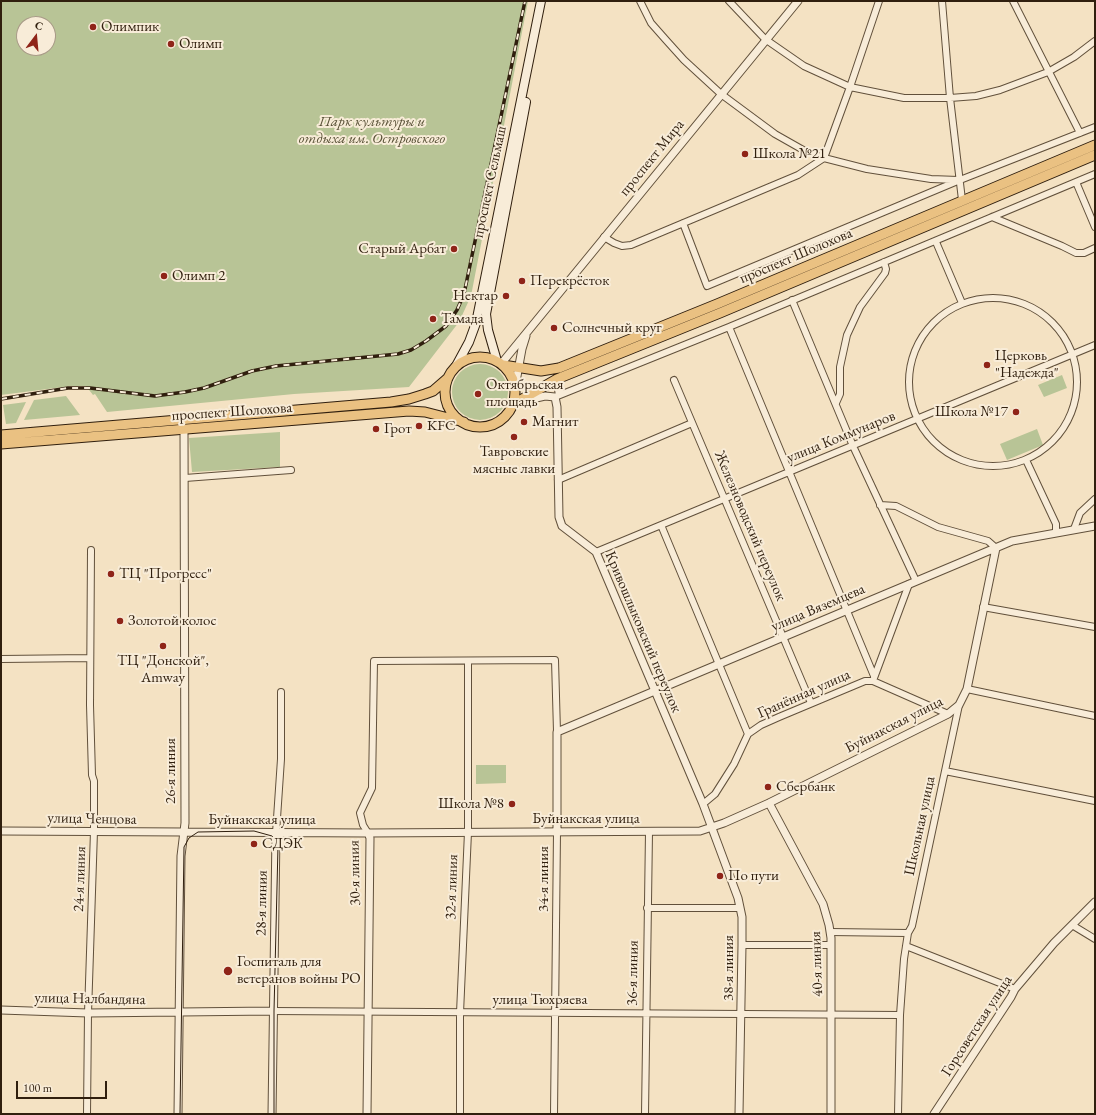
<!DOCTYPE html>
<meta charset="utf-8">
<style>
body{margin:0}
#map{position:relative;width:1096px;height:1115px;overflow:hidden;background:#f4e2c3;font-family:"EB Garamond",serif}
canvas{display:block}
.frame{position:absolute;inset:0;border:2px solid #301f0e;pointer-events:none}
.north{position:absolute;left:16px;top:16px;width:40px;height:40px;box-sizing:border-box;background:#f8ecd8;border:1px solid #a89a87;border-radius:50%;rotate:16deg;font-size:11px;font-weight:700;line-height:16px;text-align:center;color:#301f0e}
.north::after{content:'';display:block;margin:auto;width:14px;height:18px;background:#8f2418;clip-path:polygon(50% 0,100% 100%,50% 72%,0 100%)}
.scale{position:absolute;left:16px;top:1081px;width:91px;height:18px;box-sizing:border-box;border:2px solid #301f0e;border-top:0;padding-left:5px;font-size:12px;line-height:14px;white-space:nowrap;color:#301f0e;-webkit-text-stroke:3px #f8ecd8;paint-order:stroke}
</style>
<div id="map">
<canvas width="1096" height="1115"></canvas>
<div class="frame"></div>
<div class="north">С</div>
<div class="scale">100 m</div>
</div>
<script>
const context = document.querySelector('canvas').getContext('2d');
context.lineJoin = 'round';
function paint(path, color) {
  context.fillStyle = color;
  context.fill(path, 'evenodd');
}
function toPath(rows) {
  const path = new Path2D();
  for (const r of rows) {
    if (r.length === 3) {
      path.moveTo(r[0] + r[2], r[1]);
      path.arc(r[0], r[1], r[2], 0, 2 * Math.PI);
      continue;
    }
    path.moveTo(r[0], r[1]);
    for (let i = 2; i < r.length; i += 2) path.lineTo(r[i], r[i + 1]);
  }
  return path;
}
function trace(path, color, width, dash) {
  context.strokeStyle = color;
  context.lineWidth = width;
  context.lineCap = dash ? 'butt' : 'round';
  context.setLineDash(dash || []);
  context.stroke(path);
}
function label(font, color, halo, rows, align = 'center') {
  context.font = font + ' "EB Garamond",serif';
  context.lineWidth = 4;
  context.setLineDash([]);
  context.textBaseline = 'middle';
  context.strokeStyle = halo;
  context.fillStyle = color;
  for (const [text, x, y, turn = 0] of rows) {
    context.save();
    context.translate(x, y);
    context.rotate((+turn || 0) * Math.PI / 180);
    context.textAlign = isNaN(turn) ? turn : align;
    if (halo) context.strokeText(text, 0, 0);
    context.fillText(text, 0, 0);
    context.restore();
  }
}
const green = toPath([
 [1,1,528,1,471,296,459,322,409,387,294,394,107,412,95,394,93,395,86,386,71,386,1,395],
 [24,24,48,24,48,48,24,48],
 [480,392,28],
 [1062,375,1067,388,1044,397,1038,385],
 [66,396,80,415,24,420,34,400],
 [26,402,16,423,6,424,3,405],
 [1037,429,1043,445,1007,460,1000,444],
 [280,432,280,467,192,472,189,438],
 [476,765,506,765,506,783,476,784]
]);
const minor = toPath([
 [640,1,651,23,666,40,684,60,721,94,775,134,805,151,824,158,867,169,931,179,958,180],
 [729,1,765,39,804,66,850,87,904,98,950,98,976,96,1000,90,1048,72,1074,57,1095,41],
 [942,1,950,98,962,200],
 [1013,1,1080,133],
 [1076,182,1095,227],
 [992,217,1062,246,1076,253,1084,253,1095,248],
 [683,223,707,286,960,180,1095,127],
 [604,237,614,243,622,246,631,245,798,175,824,158,850,87,879,1],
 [936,242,962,303],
 [993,382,84],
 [792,300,853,446,916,581],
 [729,327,874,676],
 [556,379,559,395],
 [674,380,811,703],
 [555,397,729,327,1095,174],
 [836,403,840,394,840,367,847,335,860,307,885,273,886,269,884,262],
 [1026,460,1056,524,1056,533],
 [185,478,291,470],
 [558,480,692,423],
 [880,505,896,506,938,527,988,541,996,548],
 [661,525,748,734],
 [1074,529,1080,513,1095,499],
 [596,552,1095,345],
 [983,607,1095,627],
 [1,659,90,658],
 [874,678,909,584],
 [967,689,1095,716],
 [945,771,1095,801],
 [703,804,715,794,734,764,748,734,761,725,779,717,865,681,873,681,948,714],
 [276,833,281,759,281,692],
 [368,833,363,825,360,813,372,788,374,661,555,660,557,732],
 [647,908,740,908],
 [1072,925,1095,939],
 [830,932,908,933],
 [742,945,831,945],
 [906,946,1015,989],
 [272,1011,900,1015],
 [87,1114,88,1013,94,831,94,781,92,775,90,705,91,550],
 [460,1114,460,1013,468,832,468,661],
 [554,1114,557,832],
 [645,1114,649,832],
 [898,1114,900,1015,904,959,908,933,912,926,959,705]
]);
const tertiary = toPath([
 [501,364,798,1],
 [515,387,522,349,526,336],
 [523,401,545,396,555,397,557,407,559,517,562,526,596,552,703,804,738,898,742,917,742,945,739,1114],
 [769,803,823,904,829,925,831,938,831,1114],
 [1,831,368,833,700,831,724,823,769,803,948,714,959,705,967,689,996,548],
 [557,832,557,732,1012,541,1095,526],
 [1,1010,88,1013,272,1011],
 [178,1114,181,856,185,823,184,429],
 [272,1114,276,833],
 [367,1114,370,838,368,833],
 [934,1114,1011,997,1015,989,1054,943,1095,902]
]);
const secondary = toPath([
 [497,361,488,330,486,314,526,102],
 [456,366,469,342,476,323,541,1]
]);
const primary = toPath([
 [480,392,35],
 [503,365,541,371,559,368,717,304,1095,145],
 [512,405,557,379,720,313,1095,155],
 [1,435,391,402,409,399,425,394,433,391,448,378],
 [1,444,409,411,425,412,464,422]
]);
const tram = toPath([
 [180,1114,184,847,189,838,198,832,254,831,272,836,276,840,278,846,274,1011,274,1114]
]);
const rail = toPath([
 [1,399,68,388,90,388,155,396,185,392,204,388,252,371,276,366,398,354,411,350,426,341,446,326,457,310,464,294,525,1]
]);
const markers = [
 [93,27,4,"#8f2418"],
 [171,44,4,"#8f2418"],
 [745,154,4,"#8f2418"],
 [454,249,4,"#8f2418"],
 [164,276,4,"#8f2418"],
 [522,281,4,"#8f2418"],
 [506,296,4,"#8f2418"],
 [433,319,4,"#8f2418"],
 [554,328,4,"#8f2418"],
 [987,365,4,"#8f2418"],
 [478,394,4,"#8f2418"],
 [1016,412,4,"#8f2418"],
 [524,422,4,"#8f2418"],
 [419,426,4,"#8f2418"],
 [376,429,4,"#8f2418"],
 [514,437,4,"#8f2418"],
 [111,574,4,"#8f2418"],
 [120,621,4,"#8f2418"],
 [163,646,4,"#8f2418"],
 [768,787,4,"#8f2418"],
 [512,804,4,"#8f2418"],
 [254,844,4,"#8f2418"],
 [720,876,4,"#8f2418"],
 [228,971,5,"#8f2418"]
];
const poiNames = [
 ["Олимпик",101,27],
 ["Олимп",179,44],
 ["Школа №21",753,154],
 ["Старый Арбат",446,249,"right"],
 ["Олимп 2",172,276],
 ["Перекрёсток",530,281],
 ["Нектар",498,296,"right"],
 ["Тамада",441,319],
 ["Солнечный круг",562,328],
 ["Церковь",995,356],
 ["\"Надежда\"",995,373],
 ["Октябрьская",486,385],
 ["площадь",486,402],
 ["Школа №17",1008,412,"right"],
 ["Магнит",532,422],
 ["KFC",427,426],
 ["Грот",384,429],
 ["Тавровские",514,452,"center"],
 ["мясные лавки",514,469,"center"],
 ["ТЦ \"Прогресс\"",119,574],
 ["Золотой колос",128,621],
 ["ТЦ \"Донской\",",163,661,"center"],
 ["Amway",163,678,"center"],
 ["Сбербанк",776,787],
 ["Школа №8",504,804,"right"],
 ["СДЭК",262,844],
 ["По пути",728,876],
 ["Госпиталь для",237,962],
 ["ветеранов войны РО",237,979]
];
const parkNames = [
 ["Парк культуры и",372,122],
 ["отдыха им. Островского",372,139]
];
const streetNames = [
 ["проспект Мира",652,158,-51],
 ["проспект Сельмаш",490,182,-78],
 ["проспект Шолохова",796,256,-23],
 ["проспект Шолохова",232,412,-4],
 ["улица Коммунаров",841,437,-22],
 ["Железноводский переулок",750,526,67],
 ["улица Вяземцева",818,608,-23],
 ["Кривошлыковский переулок",643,632,67],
 ["Гранённая улица",804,694,-24],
 ["Буйнакская улица",894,725,-27],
 ["26-я линия",171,771,-90],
 ["улица Ченцова",92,819,1],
 ["Буйнакская улица",586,819],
 ["Буйнакская улица",262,820],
 ["Школьная улица",920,826,-78],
 ["30-я линия",355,873,-91],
 ["24-я линия",80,879,-88],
 ["34-я линия",544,879,-90],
 ["32-я линия",452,887,-88],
 ["28-я линия",262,903,-89],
 ["40-я линия",817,964,-92],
 ["38-я линия",729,968,-90],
 ["36-я линия",633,973,-89],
 ["улица Налбандяна",90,999,1],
 ["улица Тюхряева",540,1000],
 ["Горсоветская улица",977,1026,-57]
];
paint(green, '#b8c496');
trace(minor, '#61503b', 8);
trace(tertiary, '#61503b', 9);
trace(secondary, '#301f0e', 10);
trace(primary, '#301f0e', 11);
trace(minor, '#f8ecd8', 6);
trace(tertiary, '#f8ecd8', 7);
trace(secondary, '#f8ecd8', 8);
trace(primary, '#eac182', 9);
trace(tram, '#301f0e', 1);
trace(rail, '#301f0e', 3.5);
trace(rail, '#f8ecd8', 2, [6]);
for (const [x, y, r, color] of markers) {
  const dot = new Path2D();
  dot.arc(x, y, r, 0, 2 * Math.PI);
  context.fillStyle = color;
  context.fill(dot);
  trace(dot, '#f8ecd8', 1.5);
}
label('15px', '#301f0e', '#f8ecd8', poiNames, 'left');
label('italic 15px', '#595137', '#f8ecd8', parkNames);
label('15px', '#301f0e', '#f8ecd8', streetNames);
</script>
